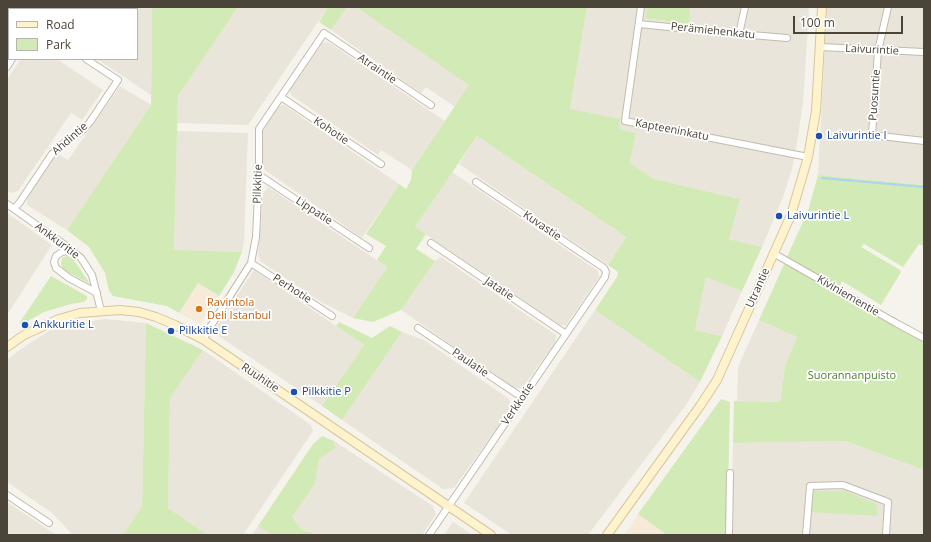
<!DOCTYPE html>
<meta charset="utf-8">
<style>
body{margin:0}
#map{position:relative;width:931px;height:542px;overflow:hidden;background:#f6f3ec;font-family:"Open Sans",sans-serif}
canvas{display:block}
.frame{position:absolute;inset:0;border:8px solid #4b4439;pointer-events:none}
.legend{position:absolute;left:8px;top:8px;width:130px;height:52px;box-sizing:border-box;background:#fff;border:1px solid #b7b4b0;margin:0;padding:5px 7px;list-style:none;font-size:12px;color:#4b4439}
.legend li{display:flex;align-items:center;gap:8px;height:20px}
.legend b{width:20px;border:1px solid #b7b4b0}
.scale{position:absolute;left:793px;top:16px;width:110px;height:18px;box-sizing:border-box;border:2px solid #4b4439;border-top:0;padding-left:5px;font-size:12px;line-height:14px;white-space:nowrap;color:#4b4439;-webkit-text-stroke:3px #fff;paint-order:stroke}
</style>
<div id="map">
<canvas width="931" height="542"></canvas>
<div class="frame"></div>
<ul class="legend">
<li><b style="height:5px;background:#fff3cd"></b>Road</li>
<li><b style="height:11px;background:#d2eab5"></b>Park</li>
</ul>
<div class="scale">100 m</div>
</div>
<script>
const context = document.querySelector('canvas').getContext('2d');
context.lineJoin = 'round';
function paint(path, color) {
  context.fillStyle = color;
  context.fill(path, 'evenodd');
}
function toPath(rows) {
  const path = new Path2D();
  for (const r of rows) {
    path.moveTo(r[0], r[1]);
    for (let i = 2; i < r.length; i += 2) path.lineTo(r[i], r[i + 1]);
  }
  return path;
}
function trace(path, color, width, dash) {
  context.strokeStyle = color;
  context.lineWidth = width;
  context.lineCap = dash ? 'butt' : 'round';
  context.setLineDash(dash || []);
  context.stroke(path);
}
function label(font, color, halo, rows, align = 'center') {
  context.font = font + ' "Open Sans",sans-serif';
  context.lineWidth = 3.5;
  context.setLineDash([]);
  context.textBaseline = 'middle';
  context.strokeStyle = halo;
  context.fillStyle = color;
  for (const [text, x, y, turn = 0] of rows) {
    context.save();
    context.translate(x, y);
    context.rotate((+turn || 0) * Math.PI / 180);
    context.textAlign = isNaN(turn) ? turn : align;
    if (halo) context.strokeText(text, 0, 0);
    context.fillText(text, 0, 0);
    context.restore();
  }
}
const residential = toPath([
 [20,7,152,7,151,95,97,59,137,59,137,9,23,9],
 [238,7,328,7,248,125,177,123,178,96],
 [347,7,356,7,470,84,455,107,426,87,421,93,331,30],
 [587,7,647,7,645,18,690,10,678,7,809,7,803,103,797,143,792,169,783,197,762,247,729,239,740,199,654,179,630,163,636,133,619,129,570,109],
 [827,7,924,7,924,185,818,175],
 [328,42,445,121,412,170,381,150,378,155,291,95,290,90,322,43],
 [21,59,57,59,103,90,82,120,71,113,18,191,11,193,7,191,7,79],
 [120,86,151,105,67,230,27,205,27,197,57,153,68,160],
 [284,105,399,184,362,238,265,170,262,166,262,130,278,106],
 [177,131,248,133,244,241,242,252,174,251],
 [477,136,626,237,608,265,459,164],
 [452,172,598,271,599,277,566,325,560,325,415,227],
 [268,187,387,267,353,318,321,302,260,261,258,255,263,194],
 [7,213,52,245,7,315],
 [441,257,556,335,555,343,522,388,514,388,401,310,435,261],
 [254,270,364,345,322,406,213,332],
 [706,277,742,291,722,336,695,330],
 [595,310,700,382,686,405,588,535,512,535,464,503],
 [105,319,146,323,142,506,123,535,73,535,52,513,7,482,7,360,21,349,55,327],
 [759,320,797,337,785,366,780,402,737,401,738,367],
 [402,332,424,340,509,399,511,408,454,488,443,489,342,420],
 [203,350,311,425,313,431,243,535,208,535,168,508,170,398],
 [334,441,433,506,436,514,422,535,313,535,312,532,302,530,292,517,315,484,319,459,334,448],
 [845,441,924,470,924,535,731,535,733,443],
 [7,502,56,535,7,535],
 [453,522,473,535,444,535],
 [258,526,271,535,252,535]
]);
const commercial = toPath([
 [198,283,219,296,200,324,179,313],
 [638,514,667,535,624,535]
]);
const green = toPath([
 [152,7,238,7,178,96,174,250,242,252,233,274,219,296,198,283,179,313,167,306,113,296,109,291,105,273,89,247,67,230,151,105],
 [328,7,347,7,331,30,319,22],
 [356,7,587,7,570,109,620,119,619,129,636,133,630,163,654,179,740,199,729,239,762,247,742,291,706,277,695,330,722,336,700,382,595,310,617,277,618,272,608,265,626,237,477,136,415,227,426,234,416,249,435,261,401,310,373,322,353,318,387,267,377,260,386,246,366,234,399,184,406,189,411,180,412,170,469,85],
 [647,7,678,7,690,9,689,24,645,18],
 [9,15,9,49,7,48,7,18],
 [818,175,924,185,924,246,919,244,903,267,864,244,861,247,900,270,901,272,881,305,842,281,838,289,786,259,808,211],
 [67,256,72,257,90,284,64,270,61,265,62,258],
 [785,262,924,339,924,470,845,441,733,443,734,401,780,402,785,366,797,337,759,320],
 [51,276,87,296,87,299,84,302,71,304,44,312,21,325,20,322],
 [339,322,372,338,390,326,402,332,342,420,322,406,364,345,336,326],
 [146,323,203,350,170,398,168,508,208,535,123,535,142,506],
 [721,399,730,402,727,535,667,535,638,514],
 [322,436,334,441,335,448,319,459,315,484,292,517,302,530,312,532,313,535,271,535,258,526,313,444],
 [813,491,845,491,877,504,878,516,810,512]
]);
const stream = toPath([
 [822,178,924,187]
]);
const street = toPath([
 [641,7,625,121,808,157],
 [888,7,878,51,872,135,924,141],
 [639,24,739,34,787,38],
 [739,34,745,7],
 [820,47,924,52],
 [7,67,12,59],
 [281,97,381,164],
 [259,175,369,248],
 [7,204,62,243,81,258,92,275,101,311],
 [14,209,20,202,52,154,60,146,83,130,90,122,118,80,86,59],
 [431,243,566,334],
 [74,252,68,251,62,252,56,256,54,262,56,268,69,278,97,293],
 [773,253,896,323,924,338],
 [251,263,332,316],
 [418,328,523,398],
 [204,340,207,332,251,263,256,237,259,175,259,129,324,33,431,105],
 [7,495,49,523],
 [429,535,566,334,605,277,606,272,604,268,476,182],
 [729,535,730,473],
 [806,535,810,486,843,485,888,502,886,535]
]);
const secondary = toPath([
 [7,347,24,335,59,319,80,313,120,310,139,312,156,317,175,325,204,340,491,535],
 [607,535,700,406,717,380,791,215,808,157,816,111,822,7]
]);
const markers = [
 [819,136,4,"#1a4fb4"],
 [779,216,4,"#1a4fb4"],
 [199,309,4,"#e8710a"],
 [25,325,4,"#1a4fb4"],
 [171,331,4,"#1a4fb4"],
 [294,392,4,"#1a4fb4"]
];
const streetNames = [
 ["Perämiehenkatu",713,31,6],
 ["Laivurintie",872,50,3],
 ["Atraintie",377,69,34],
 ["Puosuntie",875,95,-86],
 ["Kapteeninkatu",672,130,11],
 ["Kohotie",331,131,34],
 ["Ahdintie",70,139,-41],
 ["Pilkkitie",258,184,-88],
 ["Lippatie",314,211,33],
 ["Kuvastie",542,226,34],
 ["Ankkuritie",57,241,37],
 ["Utrantie",758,288,-66],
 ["Perhotie",292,289,33],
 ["Jatatie",499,289,34],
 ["Kiviniementie",848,296,30],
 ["Paulatie",470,363,34],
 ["Ruuhitie",260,378,34],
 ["Verkkotie",518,404,-56]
];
const transitNames = [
 ["Laivurintie I",827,136],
 ["Laivurintie L",787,216],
 ["Ankkuritie L",33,325],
 ["Pilkkitie E",179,331],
 ["Pilkkitie P",302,392]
];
const foodNames = [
 ["Ravintola",207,303],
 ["Deli Istanbul",207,316]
];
const parkNames = [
 ["Suorannanpuisto",852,376]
];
paint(residential, '#eae5da');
paint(commercial, '#f7ead8');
paint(green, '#d2eab5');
trace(stream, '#a9d4f2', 2);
trace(street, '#c2bbae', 8);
trace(secondary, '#d6c79b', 10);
trace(street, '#fff', 6);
trace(secondary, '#fff3cd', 8);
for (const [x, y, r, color] of markers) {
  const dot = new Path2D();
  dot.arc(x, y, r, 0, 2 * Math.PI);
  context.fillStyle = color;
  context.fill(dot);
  trace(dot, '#fff', 1.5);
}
label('11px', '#4b4439', '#fff', streetNames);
label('11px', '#164399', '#fff', transitNames, 'left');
label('11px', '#c56008', '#fff', foodNames, 'left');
label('11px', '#4a7f2a', '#fff', parkNames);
</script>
